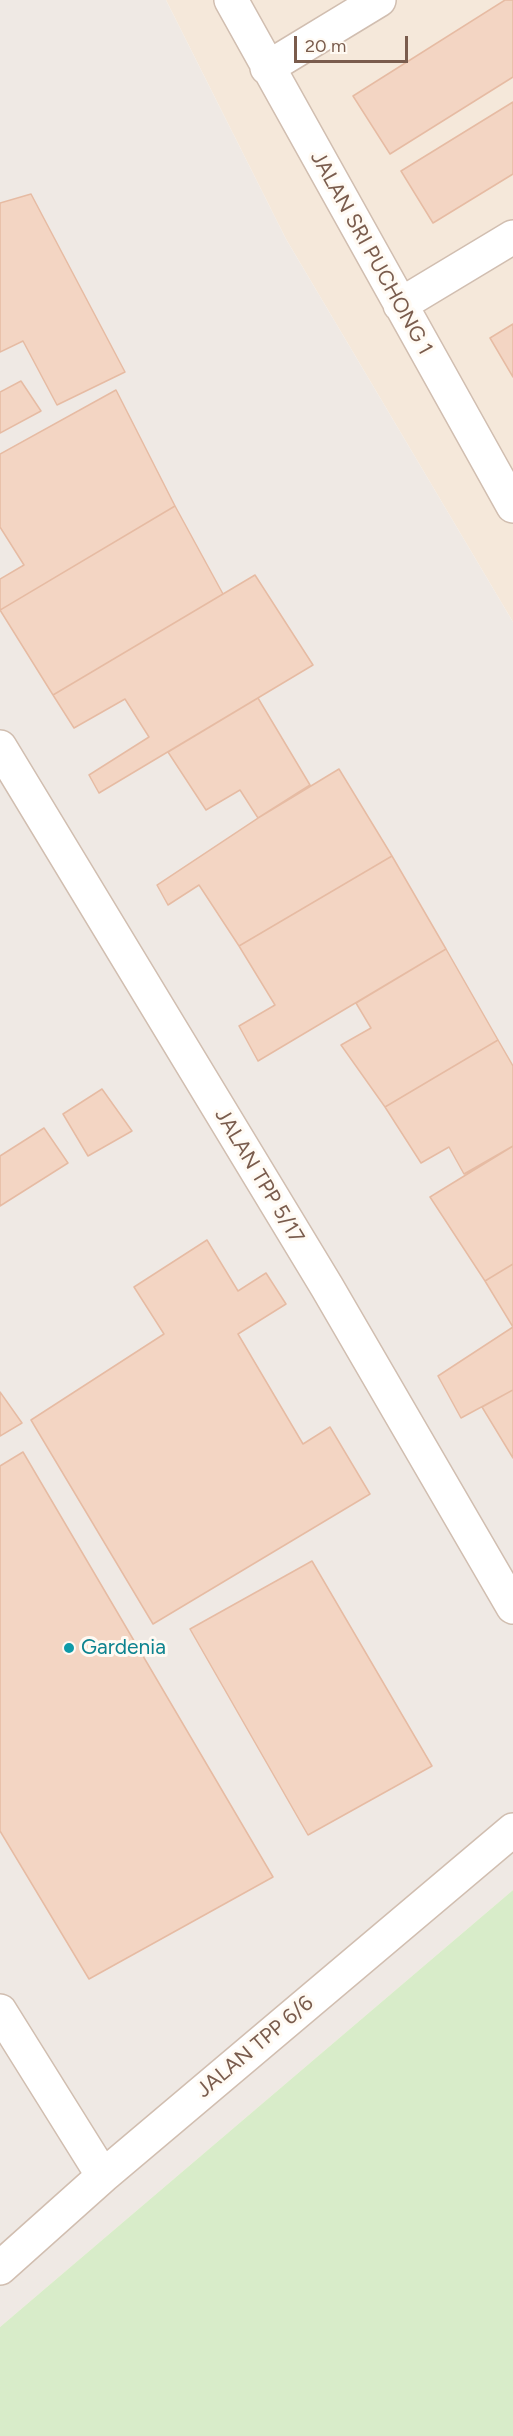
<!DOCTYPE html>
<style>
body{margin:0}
#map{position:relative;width:513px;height:2436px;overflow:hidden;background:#fdf6ec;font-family:Figtree,sans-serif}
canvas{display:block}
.scale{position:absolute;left:294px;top:36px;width:114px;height:27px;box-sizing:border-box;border:3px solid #7a5c4d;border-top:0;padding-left:8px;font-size:18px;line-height:21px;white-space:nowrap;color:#7a5c4d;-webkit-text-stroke:4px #fffaf3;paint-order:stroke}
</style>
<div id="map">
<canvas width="513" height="2436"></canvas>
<div class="scale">20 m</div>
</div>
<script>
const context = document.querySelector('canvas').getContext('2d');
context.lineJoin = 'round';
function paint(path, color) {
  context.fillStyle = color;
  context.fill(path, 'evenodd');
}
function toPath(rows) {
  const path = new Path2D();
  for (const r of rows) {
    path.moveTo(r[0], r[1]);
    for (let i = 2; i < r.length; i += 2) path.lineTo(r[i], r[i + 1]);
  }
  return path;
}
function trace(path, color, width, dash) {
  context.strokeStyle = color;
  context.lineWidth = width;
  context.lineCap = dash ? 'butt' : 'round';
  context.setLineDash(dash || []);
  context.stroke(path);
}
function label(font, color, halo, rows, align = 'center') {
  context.font = font + ' Figtree,sans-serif';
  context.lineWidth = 6;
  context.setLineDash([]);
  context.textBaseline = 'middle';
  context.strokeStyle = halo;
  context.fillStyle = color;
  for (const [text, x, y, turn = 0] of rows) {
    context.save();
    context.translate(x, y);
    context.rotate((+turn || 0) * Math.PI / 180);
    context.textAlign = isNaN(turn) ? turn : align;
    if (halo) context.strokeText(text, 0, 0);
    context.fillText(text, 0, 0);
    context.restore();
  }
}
const residential = toPath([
 [166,0,513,0,513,622,286,239]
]);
const industrial = toPath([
 [0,0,166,0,286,239,513,622,513,1890,0,2327]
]);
const green = toPath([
 [513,1890,513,2436,0,2436,0,2327]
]);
const building = toPath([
 [505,0,513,0,513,77,390,154,353,96,505,0],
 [513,102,513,174,433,223,401,171,513,102],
 [31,194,125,372,57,405,23,341,0,352,0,203,31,194],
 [513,324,513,377,490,338,513,324],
 [21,381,41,411,0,433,0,392,21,381],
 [116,390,175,506,0,610,0,579,24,565,0,527,0,454,116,390],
 [175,506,223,594,53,695,0,610,175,506],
 [255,575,313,665,99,793,89,775,149,737,125,699,74,728,53,695,255,575],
 [258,698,310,785,258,818,240,790,206,810,168,752,258,698],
 [339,769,392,856,239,946,199,885,168,905,157,885,258,818,339,769],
 [392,856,446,949,258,1061,239,1026,275,1005,239,946,392,856],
 [446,949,498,1040,385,1107,341,1045,371,1028,356,1003,446,949],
 [498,1040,513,1066,513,1146,464,1174,449,1147,421,1163,385,1107,498,1040],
 [102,1089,132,1131,88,1156,63,1114,102,1089],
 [44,1128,68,1163,0,1206,0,1156,44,1128],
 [513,1146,513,1264,485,1281,430,1197,513,1146],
 [207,1240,238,1291,266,1273,286,1304,238,1334,303,1444,330,1427,370,1494,153,1624,31,1420,164,1334,134,1287,207,1240],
 [513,1264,513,1390,461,1418,438,1376,513,1327,485,1281,513,1264],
 [513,1390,513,1458,482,1407,513,1390],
 [0,1392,22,1423,0,1436,0,1392],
 [23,1452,273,1877,89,1979,0,1831,0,1466,23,1452],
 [312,1561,432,1766,308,1835,190,1629,312,1561]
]);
const minor = toPath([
 [231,0,513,506],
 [267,68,379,0],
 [400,305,513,237],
 [0,747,327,1287,513,1607],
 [0,2011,103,2176],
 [0,2268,103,2176,513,1830]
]);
const markers = [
 [69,1648,6,"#0f9aa8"]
];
const streetNames = [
 ["JALAN SRI PUCHONG 1",371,253,61],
 ["JALAN TPP 5/17",259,1176,59],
 ["JALAN TPP 6/6",255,2047,-40]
];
const cultureNames = [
 ["Gardenia",81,1648]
];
paint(residential, '#f5e8da');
paint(industrial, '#efe9e4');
paint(green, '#d8ecc9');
paint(building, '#f3d5c3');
trace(building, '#e6bba3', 1.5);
trace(minor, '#d1beb0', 36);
trace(minor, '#fff', 33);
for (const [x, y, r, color] of markers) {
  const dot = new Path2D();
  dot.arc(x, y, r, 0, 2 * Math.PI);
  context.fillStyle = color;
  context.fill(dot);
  trace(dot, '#fffaf3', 2);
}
label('21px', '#7a5c4d', '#fffaf3', streetNames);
label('21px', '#0d838f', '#fffaf3', cultureNames, 'left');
</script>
